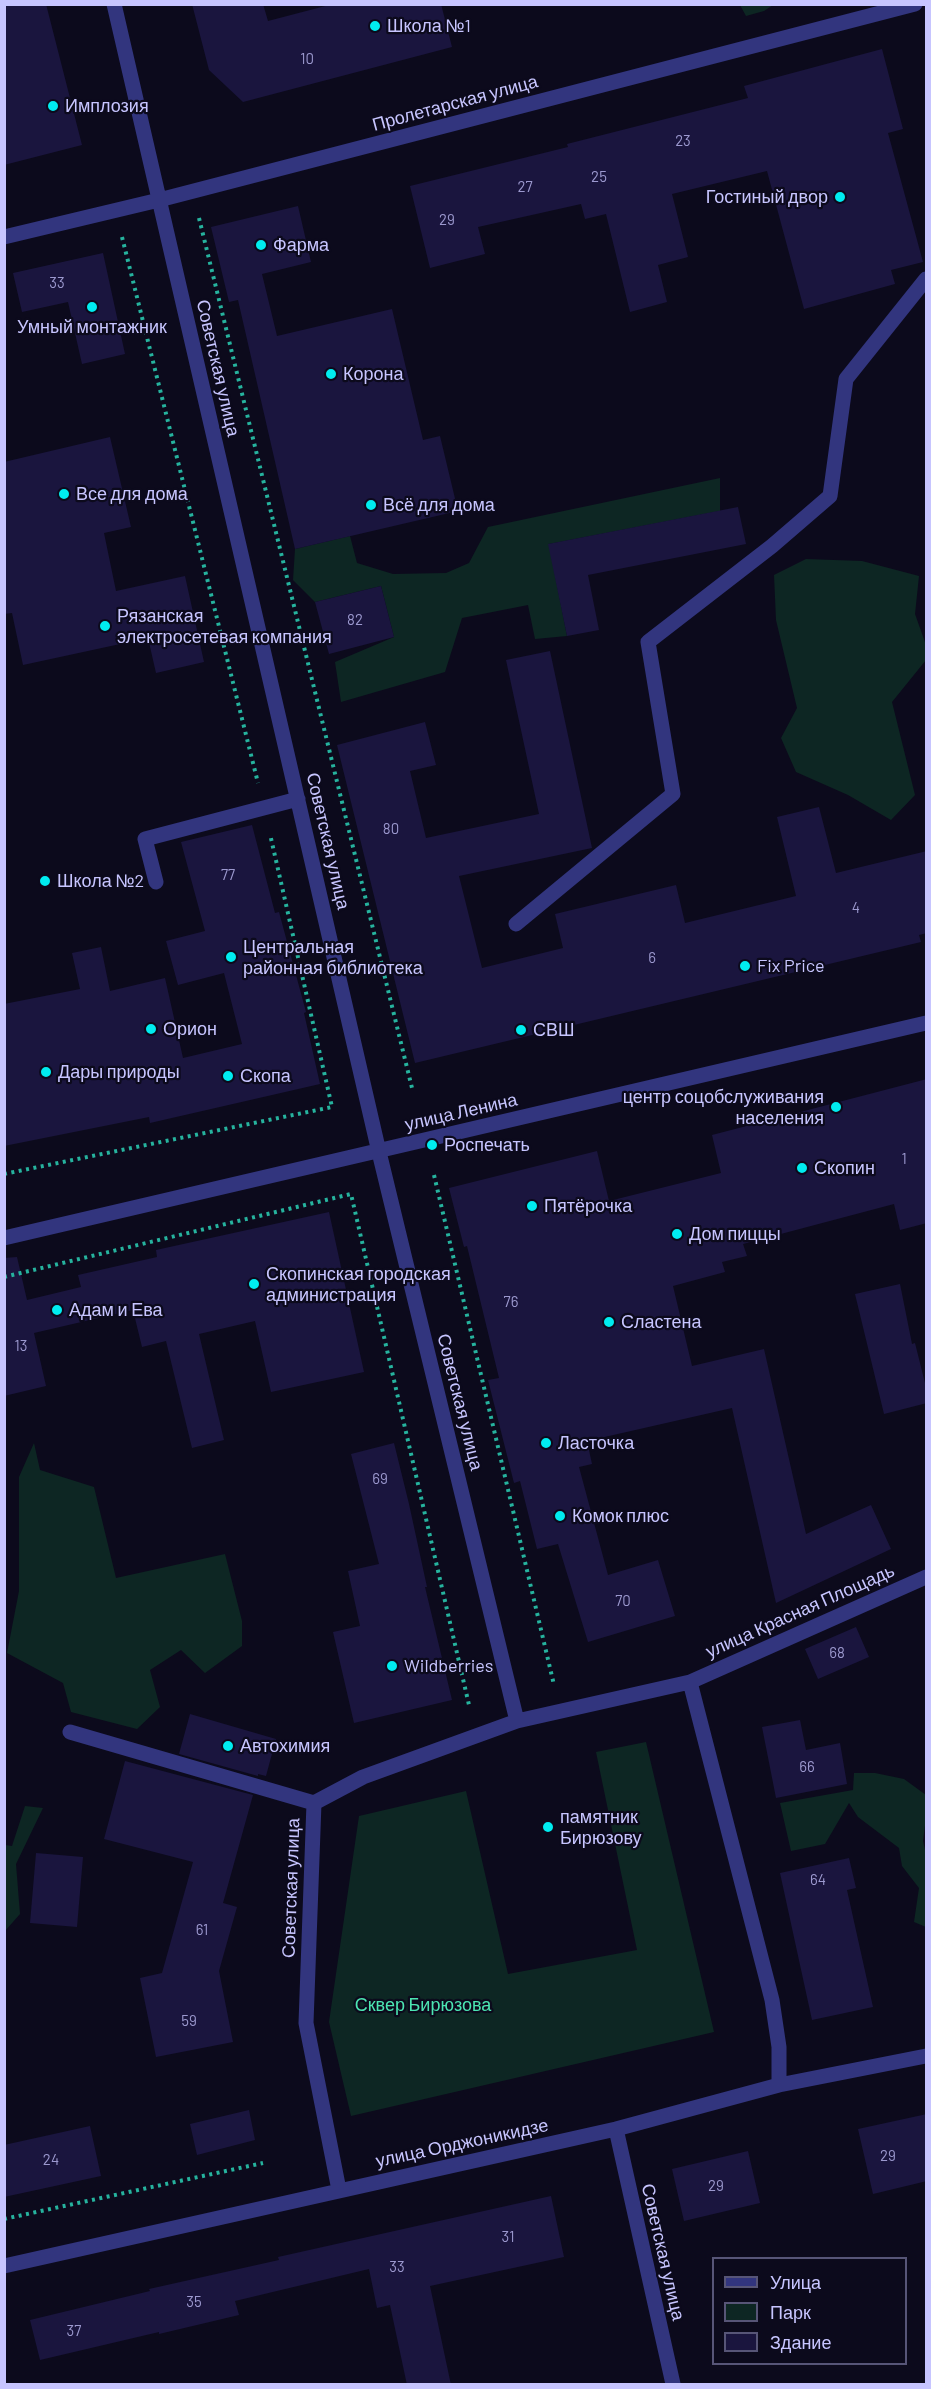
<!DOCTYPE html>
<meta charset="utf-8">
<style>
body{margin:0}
#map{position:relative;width:931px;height:2389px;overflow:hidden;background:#0c0a1c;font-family:Barlow,sans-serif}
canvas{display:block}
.frame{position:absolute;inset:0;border:6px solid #c7c5ff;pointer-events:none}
.legend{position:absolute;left:712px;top:2257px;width:195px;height:108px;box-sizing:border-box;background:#0c0a1c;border:2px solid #575577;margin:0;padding:8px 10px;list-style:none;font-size:18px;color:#c7c5ff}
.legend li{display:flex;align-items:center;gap:12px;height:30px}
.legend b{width:30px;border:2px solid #575577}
</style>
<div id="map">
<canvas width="931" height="2389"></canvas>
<div class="frame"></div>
<ul class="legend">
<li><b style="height:8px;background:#32357e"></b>Улица</li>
<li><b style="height:16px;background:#0d2623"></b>Парк</li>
<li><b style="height:16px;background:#1a153e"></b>Здание</li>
</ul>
</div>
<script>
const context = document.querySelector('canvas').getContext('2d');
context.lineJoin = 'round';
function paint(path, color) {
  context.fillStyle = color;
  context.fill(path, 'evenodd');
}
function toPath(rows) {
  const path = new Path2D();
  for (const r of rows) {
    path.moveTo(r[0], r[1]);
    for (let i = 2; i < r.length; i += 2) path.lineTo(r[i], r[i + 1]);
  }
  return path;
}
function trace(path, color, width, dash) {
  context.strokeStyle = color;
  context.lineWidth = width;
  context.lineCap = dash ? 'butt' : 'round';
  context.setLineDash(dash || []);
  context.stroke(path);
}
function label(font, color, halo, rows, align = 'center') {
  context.font = font + ' Barlow,sans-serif';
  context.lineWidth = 4.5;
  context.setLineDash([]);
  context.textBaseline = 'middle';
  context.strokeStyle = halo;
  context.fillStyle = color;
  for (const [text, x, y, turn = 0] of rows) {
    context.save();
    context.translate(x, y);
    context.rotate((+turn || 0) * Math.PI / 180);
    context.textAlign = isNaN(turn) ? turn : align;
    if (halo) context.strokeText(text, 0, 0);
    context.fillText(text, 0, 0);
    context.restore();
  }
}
const green = toPath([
 [740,5,773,5,764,11,746,16],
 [720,478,720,511,549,544,567,636,535,639,528,605,462,618,445,672,341,702,335,662,394,637,381,586,315,602,293,580,295,549,350,536,357,563,393,574,446,573,469,563,488,527],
 [806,559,862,561,919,576,915,614,926,645,926,660,892,702,915,795,891,820,848,795,796,772,781,738,797,708,776,620,774,575],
 [34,1443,40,1470,94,1487,116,1578,225,1554,242,1621,242,1646,205,1673,181,1650,150,1670,160,1707,137,1729,71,1712,63,1683,7,1653,19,1591,19,1477],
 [646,1742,714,2032,351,2116,329,2022,359,1816,466,1791,508,1974,637,1950,596,1752],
 [854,1773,875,1773,904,1779,926,1795,926,1818,923,1841,926,1854,926,1927,914,1922,919,1888,902,1866,899,1848,858,1817,849,1803,825,1844,791,1851,780,1803,853,1790],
 [25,1806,43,1808,16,1864,20,1914,5,1931,5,1845,12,1846]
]);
const building = toPath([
 [4,4,46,4,82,145,4,165],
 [192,4,263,4,268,21,333,4,441,4,452,47,243,102,209,70],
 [882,49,903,129,888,133,923,262,891,270,895,284,804,309,767,171,672,194,688,257,658,265,667,302,630,312,606,214,585,219,581,204,478,227,485,254,430,268,410,186,568,147,567,144,748,98,744,86],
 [298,206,311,262,262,274,277,336,392,309,423,440,440,436,458,511,295,549,238,300,229,302,211,227],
 [103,253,125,354,82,364,68,302,22,312,13,273],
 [110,437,131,527,104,533,116,591,185,576,204,662,156,673,148,638,23,665,12,613,4,614,4,462],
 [738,507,746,544,588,575,599,630,567,636,548,544],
 [381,586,394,637,329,654,315,602],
 [550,651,592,848,459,876,482,968,563,948,555,914,676,885,685,923,796,896,777,817,819,807,836,873,927,851,927,933,919,935,921,942,415,1063,337,745,425,722,436,765,410,771,426,838,539,814,506,660],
 [252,825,275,913,279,912,306,1012,304,1013,320,1084,150,1123,149,1117,4,1146,4,1004,80,989,72,953,101,947,110,991,165,978,183,1058,242,1044,224,973,178,985,166,941,205,931,181,842],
 [927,1079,927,1223,900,1230,894,1204,743,1244,747,1256,722,1262,725,1272,673,1286,692,1366,764,1349,806,1534,871,1505,891,1549,776,1603,732,1408,587,1441,592,1464,579,1467,608,1575,658,1560,675,1616,588,1642,558,1544,537,1549,520,1481,514,1483,488,1380,499,1378,467,1246,464,1247,449,1188,597,1151,609,1201,721,1173,712,1135],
 [329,1212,364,1372,271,1392,255,1321,199,1334,224,1440,192,1448,166,1341,142,1347,133,1310,34,1333,46,1386,4,1396,4,1258,17,1257,27,1300,81,1287,78,1275,157,1257,156,1250],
 [900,1284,912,1344,915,1343,927,1391,927,1403,884,1414,855,1294],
 [394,1443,409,1504,427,1587,425,1587,452,1700,354,1723,333,1632,360,1626,348,1571,379,1564,351,1454],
 [856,1627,869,1657,818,1679,805,1649],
 [190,1714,276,1739,266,1776,258,1774,258,1776,179,1754],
 [800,1720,806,1750,840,1743,847,1784,776,1798,762,1727],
 [125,1761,253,1795,223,1903,237,1907,219,1971,233,2042,156,2057,140,1978,162,1973,193,1862,104,1839],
 [36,1853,83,1857,77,1927,30,1923],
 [849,1858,856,1888,847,1890,873,2007,812,2020,780,1873],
 [249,2110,255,2140,197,2155,190,2124],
 [927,2114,927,2181,873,2194,858,2129],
 [90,2126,101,2176,4,2197,4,2145],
 [748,2151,760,2203,684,2221,672,2169],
 [551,2196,564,2257,430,2286,451,2385,407,2385,390,2305,377,2308,369,2269,235,2301,239,2315,159,2334,159,2332,40,2360,30,2320,150,2291,149,2289,279,2260,278,2257]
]);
const path = toPath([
 [199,218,412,1088],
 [122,237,258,783],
 [4,1174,332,1107,270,834],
 [434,1175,554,1685],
 [4,1277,351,1194,469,1705],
 [4,2219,263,2163]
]);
const minor = toPath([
 [114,4,379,1152,517,1721],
 [4,237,159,200,915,4],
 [156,882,145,839,298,799],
 [516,924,673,794,648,642,772,546,830,496,846,379,926,279],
 [4,1238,926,1023],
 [690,1682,926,1577],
 [70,1732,314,1803],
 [616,2129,673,2384],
 [339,2190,306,2023,314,1803,363,1777,517,1721,690,1682,772,2000,779,2047,779,2085],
 [4,2266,616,2129,779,2085,926,2056]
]);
const markers = [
 [375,26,6,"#00ecf0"],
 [53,106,6,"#00ecf0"],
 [840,197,6,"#00ecf0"],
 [261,245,6,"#00ecf0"],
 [92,307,6,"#00ecf0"],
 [331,374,6,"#00ecf0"],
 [64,494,6,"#00ecf0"],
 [371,505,6,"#00ecf0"],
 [105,626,6,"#00ecf0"],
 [45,881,6,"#00ecf0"],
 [231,957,6,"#00ecf0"],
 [745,966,6,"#00ecf0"],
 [151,1029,6,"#00ecf0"],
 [521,1030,6,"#00ecf0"],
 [46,1072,6,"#00ecf0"],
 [228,1076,6,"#00ecf0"],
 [836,1107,6,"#00ecf0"],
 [432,1145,6,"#00ecf0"],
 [802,1168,6,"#00ecf0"],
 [532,1206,6,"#00ecf0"],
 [677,1234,6,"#00ecf0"],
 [254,1284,6,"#00ecf0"],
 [57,1310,6,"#00ecf0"],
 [609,1322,6,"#00ecf0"],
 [546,1443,6,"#00ecf0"],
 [560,1516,6,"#00ecf0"],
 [392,1666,6,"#00ecf0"],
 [228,1746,6,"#00ecf0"],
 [548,1827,6,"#00ecf0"]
];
const numberNames = [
 ["10",307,59],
 ["23",683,141],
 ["25",599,177],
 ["27",525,187],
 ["29",447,220],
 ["33",57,283],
 ["82",355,620],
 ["80",391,829],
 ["77",228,875],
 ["4",856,908],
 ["6",652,958],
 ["1",904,1159],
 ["76",511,1302],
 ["13",21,1346],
 ["69",380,1479],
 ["70",623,1601],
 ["68",837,1653],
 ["66",807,1767],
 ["64",818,1880],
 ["61",202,1930],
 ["59",189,2021],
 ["29",888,2156],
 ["24",51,2160],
 ["29",716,2186],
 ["31",508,2237],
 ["33",397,2267],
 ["35",194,2302],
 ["37",74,2331]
];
const poiNames = [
 ["Школа №1",387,26],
 ["Имплозия",65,106],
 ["Гостиный двор",828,197,"right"],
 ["Фарма",273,245],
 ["Умный монтажник",92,327,"center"],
 ["Корона",343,374],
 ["Все для дома",76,494],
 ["Всё для дома",383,505],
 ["Рязанская",117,616],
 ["электросетевая компания",117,637],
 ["Школа №2",57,881],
 ["Центральная",243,947],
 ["районная библиотека",243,968],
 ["Fix Price",757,966],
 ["Орион",163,1029],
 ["СВШ",533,1030],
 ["Дары природы",58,1072],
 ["Скопа",240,1076],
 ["центр соцобслуживания",824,1097,"right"],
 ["населения",824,1118,"right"],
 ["Роспечать",444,1145],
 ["Скопин",814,1168],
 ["Пятёрочка",544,1206],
 ["Дом пиццы",689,1234],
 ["Скопинская городская",266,1274],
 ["администрация",266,1295],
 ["Адам и Ева",69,1310],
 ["Сластена",621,1322],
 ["Ласточка",558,1443],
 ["Комок плюс",572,1516],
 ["Wildberries",404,1666],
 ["Автохимия",240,1746],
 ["памятник",560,1817],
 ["Бирюзову",560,1838]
];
const streetNames = [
 ["Пролетарская улица",455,103,-15],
 ["Советская улица",218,368,77],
 ["Советская улица",328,841,77],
 ["улица Ленина",461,1112,-13],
 ["Советская улица",460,1402,76],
 ["улица Красная Площадь",800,1611,-24],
 ["Советская улица",291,1888,-88],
 ["улица Орджоникидзе",462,2143,-12],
 ["Советская улица",663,2252,77]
];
const parkNames = [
 ["Сквер Бирюзова",423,2005]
];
paint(green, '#0d2623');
paint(building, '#1a153e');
trace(path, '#26b39e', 4, [3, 4.5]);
trace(minor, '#32357e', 15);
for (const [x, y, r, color] of markers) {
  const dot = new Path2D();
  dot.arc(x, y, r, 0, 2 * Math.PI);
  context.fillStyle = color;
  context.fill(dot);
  trace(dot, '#0c0a1c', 2);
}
label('15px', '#9c99cf', null, numberNames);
label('18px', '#c7c5ff', '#0c0a1c', poiNames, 'left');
label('18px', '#c7c5ff', '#0c0a1c', streetNames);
label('18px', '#4ce5b2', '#0c0a1c', parkNames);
</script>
